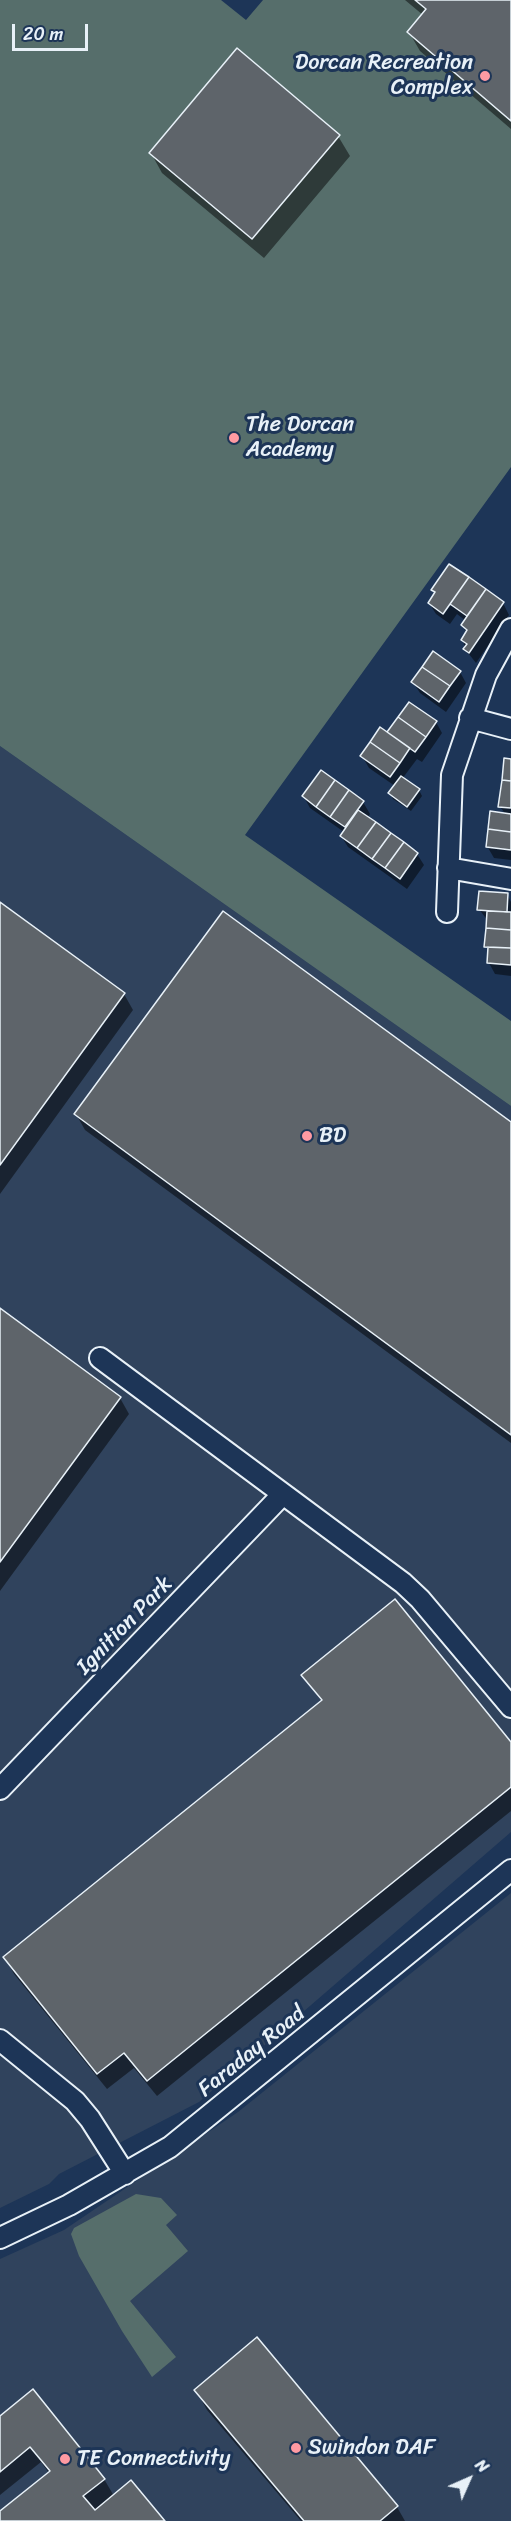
<!DOCTYPE html>
<style>
body{margin:0}
#map{position:relative;width:511px;height:2521px;overflow:hidden;background:#1d3557;font-family:Sriracha,sans-serif}
canvas{display:block}
.north{position:absolute;left:439px;top:2449px;width:60px;height:60px;-webkit-text-stroke:4px #1d3557;paint-order:stroke;rotate:45deg;font-size:16px;font-weight:700;line-height:24px;text-align:center;color:#e8f1f8}
.north::after{content:'';display:block;margin:auto;width:21px;height:27px;background:#e8f1f8;clip-path:polygon(50% 0,100% 100%,50% 72%,0 100%)}
.scale{position:absolute;left:12px;top:24px;width:76px;height:27px;box-sizing:border-box;border:3px solid #e8f1f8;border-top:0;padding-left:8px;font-size:18px;line-height:21px;white-space:nowrap;color:#e8f1f8;-webkit-text-stroke:4px #1d3557;paint-order:stroke}
</style>
<div id="map">
<canvas width="511" height="2521"></canvas>
<div class="north">N</div>
<div class="scale">20 m</div>
</div>
<script>
const context = document.querySelector('canvas').getContext('2d');
context.lineJoin = 'round';
function paint(path, color) {
  context.fillStyle = color;
  context.fill(path, 'evenodd');
}
function toPath(rows) {
  const path = new Path2D();
  for (const r of rows) {
    path.moveTo(r[0], r[1]);
    for (let i = 2; i < r.length; i += 2) path.lineTo(r[i], r[i + 1]);
  }
  return path;
}
function trace(path, color, width, dash) {
  context.strokeStyle = color;
  context.lineWidth = width;
  context.lineCap = dash ? 'butt' : 'round';
  context.setLineDash(dash || []);
  context.stroke(path);
}
function label(font, color, halo, rows, align = 'center') {
  context.font = font + ' Sriracha,sans-serif';
  context.lineWidth = 6;
  context.setLineDash([]);
  context.textBaseline = 'middle';
  context.strokeStyle = halo;
  context.fillStyle = color;
  for (const [text, x, y, turn = 0] of rows) {
    context.save();
    context.translate(x, y);
    context.rotate((+turn || 0) * Math.PI / 180);
    context.textAlign = isNaN(turn) ? turn : align;
    if (halo) context.strokeText(text, 0, 0);
    context.fillText(text, 0, 0);
    context.restore();
  }
}
const built = toPath([
 [0,746,511,1106,511,1832,199,2102,59,2174,49,2184,0,2208],
 [511,1893,511,2521,0,2521,0,2259,64,2230,238,2112]
]);
const green = toPath([
 [0,0,221,0,246,20,263,0,511,0,511,467,245,835,511,1021,511,1106,0,746],
 [136,2194,161,2198,177,2215,166,2225,188,2251,130,2301,176,2357,152,2377,122,2331,79,2256,71,2234,74,2228]
]);
const shadow = toPath([
 [405,0,511,0,511,129,420,51,409,32,423,15],
 [338,136,350,156,264,258,162,173,151,153],
 [450,566,503,603,509,615,476,663,465,649,463,640,467,633,462,625,466,621,457,614,450,624,436,614,429,603,435,594,433,590],
 [460,672,466,683,446,712,420,693,413,682],
 [436,722,442,733,422,762,417,759,402,779,419,790,422,796,411,811,393,799,390,793,395,786,369,768,362,756,388,734],
 [511,761,511,860,494,858,487,846,505,814,500,806],
 [304,797,363,802,370,814,367,818,417,854,424,865,407,889,348,847,341,836,344,832,310,808],
 [507,894,511,902,511,976,495,974,489,963,489,952,486,946,488,921,479,909],
 [0,904,124,994,133,1010,0,1194],
 [76,1114,511,1124,511,1443,85,1130],
 [0,1310,120,1398,129,1414,0,1591],
 [303,1675,511,1745,511,1811,157,2096,134,2068,107,2089,14,1974,5,1958,322,1702],
 [256,2339,397,2507,405,2521,301,2521,207,2410,196,2390],
 [0,2418,104,2479,114,2496,163,2521,0,2521,0,2513,49,2473,41,2462,0,2495]
]);
const building = toPath([
 [415,0,511,0,511,121,407,32,426,9,415,0],
 [237,48,340,135,252,239,149,153,237,48],
 [449,564,469,577,443,614,428,603,435,592,431,590,449,564],
 [469,577,486,589,467,616,450,604,469,577],
 [486,589,504,602,469,653,463,649,467,644,461,640,467,630,461,625,486,589],
 [433,651,461,671,450,686,422,667,433,651],
 [422,667,450,686,439,702,411,682,422,667],
 [409,702,437,721,426,737,398,717,409,702],
 [398,717,426,737,415,752,387,732,398,717],
 [380,727,410,748,400,763,370,742,380,727],
 [370,742,400,763,390,777,360,756,370,742],
 [504,758,511,759,511,781,502,780,504,758],
 [321,770,335,780,316,807,302,796,321,770],
 [401,776,420,789,407,807,388,793,401,776],
 [335,780,349,790,330,817,316,807,335,780],
 [502,780,511,781,511,808,498,807,502,780],
 [349,790,364,801,345,827,330,817,349,790],
 [358,810,376,822,357,848,340,836,358,810],
 [490,811,511,814,511,832,488,829,490,811],
 [376,822,391,833,372,859,357,848,376,822],
 [488,829,511,832,511,850,486,847,488,829],
 [391,833,404,842,385,868,372,859,391,833],
 [404,842,418,853,400,879,385,868,404,842],
 [479,891,508,893,507,912,477,910,479,891],
 [0,902,125,993,0,1165,0,902],
 [223,911,511,1122,511,1435,74,1114,223,911],
 [487,911,511,912,511,930,486,928,487,911],
 [486,928,511,930,511,948,484,947,486,928],
 [488,947,511,948,511,965,487,963,488,947],
 [0,1308,121,1397,0,1562,0,1308],
 [395,1599,511,1742,511,1787,147,2081,124,2053,97,2074,3,1957,322,1700,301,1675,395,1599],
 [257,2337,398,2506,380,2521,304,2521,194,2390,257,2337],
 [33,2389,105,2479,83,2496,95,2510,131,2480,165,2521,0,2521,0,2511,50,2471,30,2447,0,2472,0,2416,33,2389]
]);
const street = toPath([
 [470,718,511,729],
 [448,868,511,879],
 [447,912,452,775,486,675,511,629],
 [100,1358,403,1583,420,1599,511,1707],
 [0,1789,283,1494],
 [0,2040,75,2101,90,2119,125,2174],
 [0,2238,69,2205,170,2147,511,1870]
]);
const markers = [
 [485,76,6,"#ff9aa2"],
 [234,438,6,"#ff9aa2"],
 [307,1136,6,"#ff9aa2"],
 [296,2448,6,"#ff9aa2"],
 [65,2459,6,"#ff9aa2"]
];
const poiNames = [
 ["Dorcan Recreation",473,63,"right"],
 ["Complex",473,88,"right"],
 ["The Dorcan",246,425],
 ["Academy",246,450],
 ["BD",319,1136],
 ["Swindon DAF",308,2448],
 ["TE Connectivity",77,2459]
];
const streetNames = [
 ["Ignition Park",125,1626,-46],
 ["Faraday Road",252,2052,-39]
];
paint(built, '#30435d');
paint(green, '#566e6b');
paint(shadow, '#0007');
paint(building, '#5e646a');
trace(building, '#e8f1f8', 1.5);
trace(street, '#e8f1f8', 24);
trace(street, '#1d3557', 20);
for (const [x, y, r, color] of markers) {
  const dot = new Path2D();
  dot.arc(x, y, r, 0, 2 * Math.PI);
  context.fillStyle = color;
  context.fill(dot);
  trace(dot, '#1d3557', 2);
}
label('22px', '#e8f1f8', '#1d3557', poiNames, 'left');
label('22px', '#e8f1f8', '#1d3557', streetNames);
</script>
